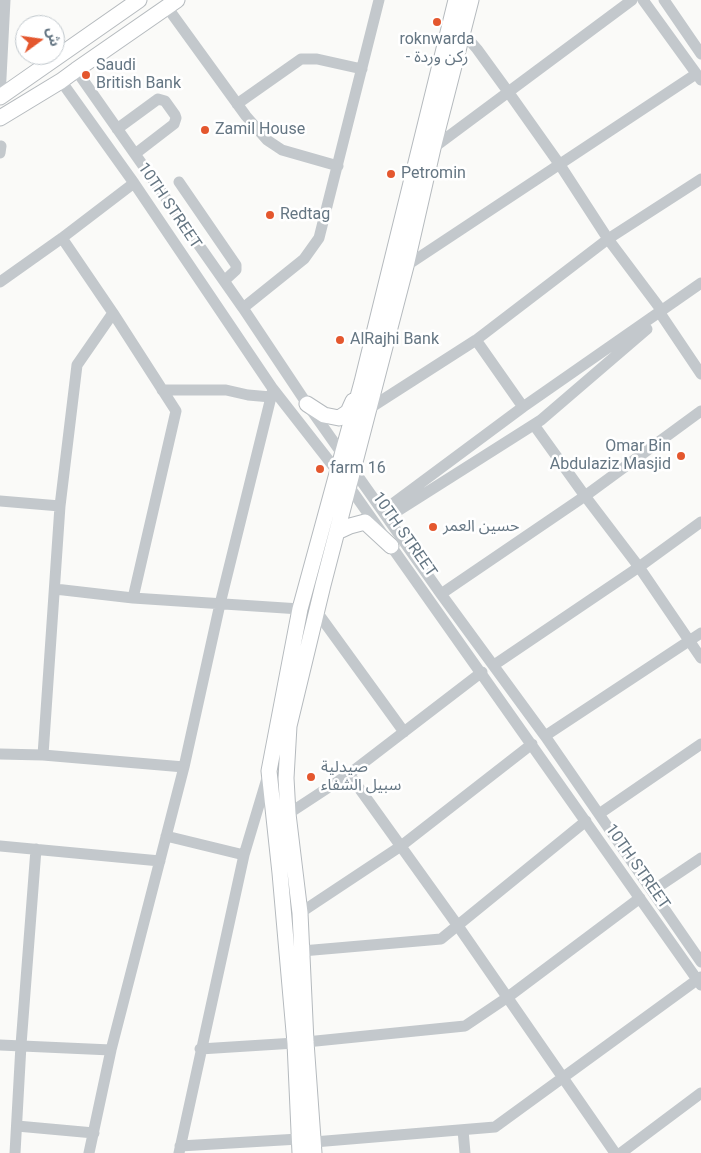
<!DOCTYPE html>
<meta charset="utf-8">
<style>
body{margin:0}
#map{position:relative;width:701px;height:1153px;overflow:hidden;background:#fafaf8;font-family:Roboto,"Noto Sans Arabic",sans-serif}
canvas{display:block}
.north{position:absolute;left:15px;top:15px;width:50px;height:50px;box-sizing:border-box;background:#fff;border:1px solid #c1c8cd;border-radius:50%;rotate:76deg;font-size:14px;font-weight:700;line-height:20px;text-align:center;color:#657683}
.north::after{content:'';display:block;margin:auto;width:18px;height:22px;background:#e4572e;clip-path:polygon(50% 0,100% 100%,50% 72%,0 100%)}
</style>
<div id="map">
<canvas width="701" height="1153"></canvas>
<div class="north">ش</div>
</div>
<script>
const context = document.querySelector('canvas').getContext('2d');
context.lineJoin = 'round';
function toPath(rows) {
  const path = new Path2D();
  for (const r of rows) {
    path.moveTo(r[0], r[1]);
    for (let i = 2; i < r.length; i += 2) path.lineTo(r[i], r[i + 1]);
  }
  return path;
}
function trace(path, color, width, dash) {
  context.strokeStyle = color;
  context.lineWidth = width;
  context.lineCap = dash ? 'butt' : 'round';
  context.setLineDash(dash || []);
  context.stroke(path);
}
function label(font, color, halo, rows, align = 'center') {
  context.font = font + ' Roboto,"Noto Sans Arabic",sans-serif';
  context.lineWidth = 5;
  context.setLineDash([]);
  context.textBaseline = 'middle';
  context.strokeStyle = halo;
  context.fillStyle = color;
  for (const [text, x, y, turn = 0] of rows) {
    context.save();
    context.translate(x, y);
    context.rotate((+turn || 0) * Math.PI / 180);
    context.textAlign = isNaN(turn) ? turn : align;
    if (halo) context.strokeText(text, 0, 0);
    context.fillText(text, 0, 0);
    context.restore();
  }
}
const minor = toPath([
 [643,0,701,80],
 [664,0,701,54],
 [167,7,246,116,267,140,282,150,338,166],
 [463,33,477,49,509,93,560,165,608,239,662,311],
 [76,70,243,308,307,404,441,594,545,736,701,962],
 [61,81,134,183,273,389,348,485,701,985],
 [0,97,5,0],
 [237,104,301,59,317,59,362,69],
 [117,129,158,99,165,101,175,115,176,118,174,124,135,154],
 [433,148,632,0],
 [0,153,1,146],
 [179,182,236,265,236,270,224,281],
 [62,238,113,313,176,411,133,598],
 [406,266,696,74],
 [0,282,62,238,134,183],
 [243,308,304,259,319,238,379,0],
 [662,316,701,374],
 [476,340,523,407],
 [162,390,226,390,248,395,271,397],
 [370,408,476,340,608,239,701,179],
 [534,425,585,496,639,567,701,658],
 [0,501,60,506],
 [383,511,523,407,701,283],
 [388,517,541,420,647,329],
 [55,589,133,598,300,609],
 [441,594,585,496,701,411],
 [317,612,404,732],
 [494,665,639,567,701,522],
 [545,736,701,633],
 [0,754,43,755,184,767],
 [43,755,60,506,77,365,113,313],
 [349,774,458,926,615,1153],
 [288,814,349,774,482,672],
 [599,814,701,744],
 [166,836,244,855],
 [0,846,160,861],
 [652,891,701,858],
 [300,913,401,846,532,744],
 [302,951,441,939,586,821],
 [306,1042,465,1026,508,997,640,898],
 [0,1045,111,1050],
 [200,1049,295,1043],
 [17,1126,94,1133],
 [463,1130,465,1153],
 [314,1142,495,1127,701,977],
 [180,1146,299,1139],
 [15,1153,21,1045,36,849],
 [89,1153,111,1050,184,767,220,604,273,389],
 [179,1153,244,855,268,775],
 [621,1153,701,1093]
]);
const major = toPath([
 [0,97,139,0],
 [0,118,61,81,76,70,177,0],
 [307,404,324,415,339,418,348,412,353,401],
 [337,532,350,526,365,522,391,546],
 [300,1153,295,1043,280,873,269,771,300,609,362,382,456,0],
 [314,1153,306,1042,300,913,288,814,286,778,289,726,323,585,406,266,433,148,471,0]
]);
const markers = [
 [437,22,5,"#e4572e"],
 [86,75,5,"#e4572e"],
 [205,130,5,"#e4572e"],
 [391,174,5,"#e4572e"],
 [270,215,5,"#e4572e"],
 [340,340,5,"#e4572e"],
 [681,456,5,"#e4572e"],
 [320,469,5,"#e4572e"],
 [433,527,5,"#e4572e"],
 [311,777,5,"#e4572e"]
];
const poiNames = [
 ["roknwarda",437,40,"center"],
 ["- ركن وردة",437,58,"center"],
 ["Saudi",96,66],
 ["British Bank",96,84],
 ["Zamil House",215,130],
 ["Petromin",401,174],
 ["Redtag",280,215],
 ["AlRajhi Bank",350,340],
 ["Omar Bin",671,447,"right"],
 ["Abdulaziz Masjid",671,465,"right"],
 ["farm 16",330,469],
 ["حسين العمر",443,527],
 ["صيدلية",321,768],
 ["سبيل الشفاء",321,786]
];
const streetNames = [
 ["10TH STREET",169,206,56],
 ["10TH STREET",404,535,55],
 ["10TH STREET",637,867,55]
];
trace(major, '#b5babe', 17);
trace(minor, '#c3c8cc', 11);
trace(major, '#fff', 15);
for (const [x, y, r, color] of markers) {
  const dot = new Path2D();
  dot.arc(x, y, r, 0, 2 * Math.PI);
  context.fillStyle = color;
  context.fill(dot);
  trace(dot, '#fff', 2);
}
label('16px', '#657683', '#fff', poiNames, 'left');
label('16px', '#657683', '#fff', streetNames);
</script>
